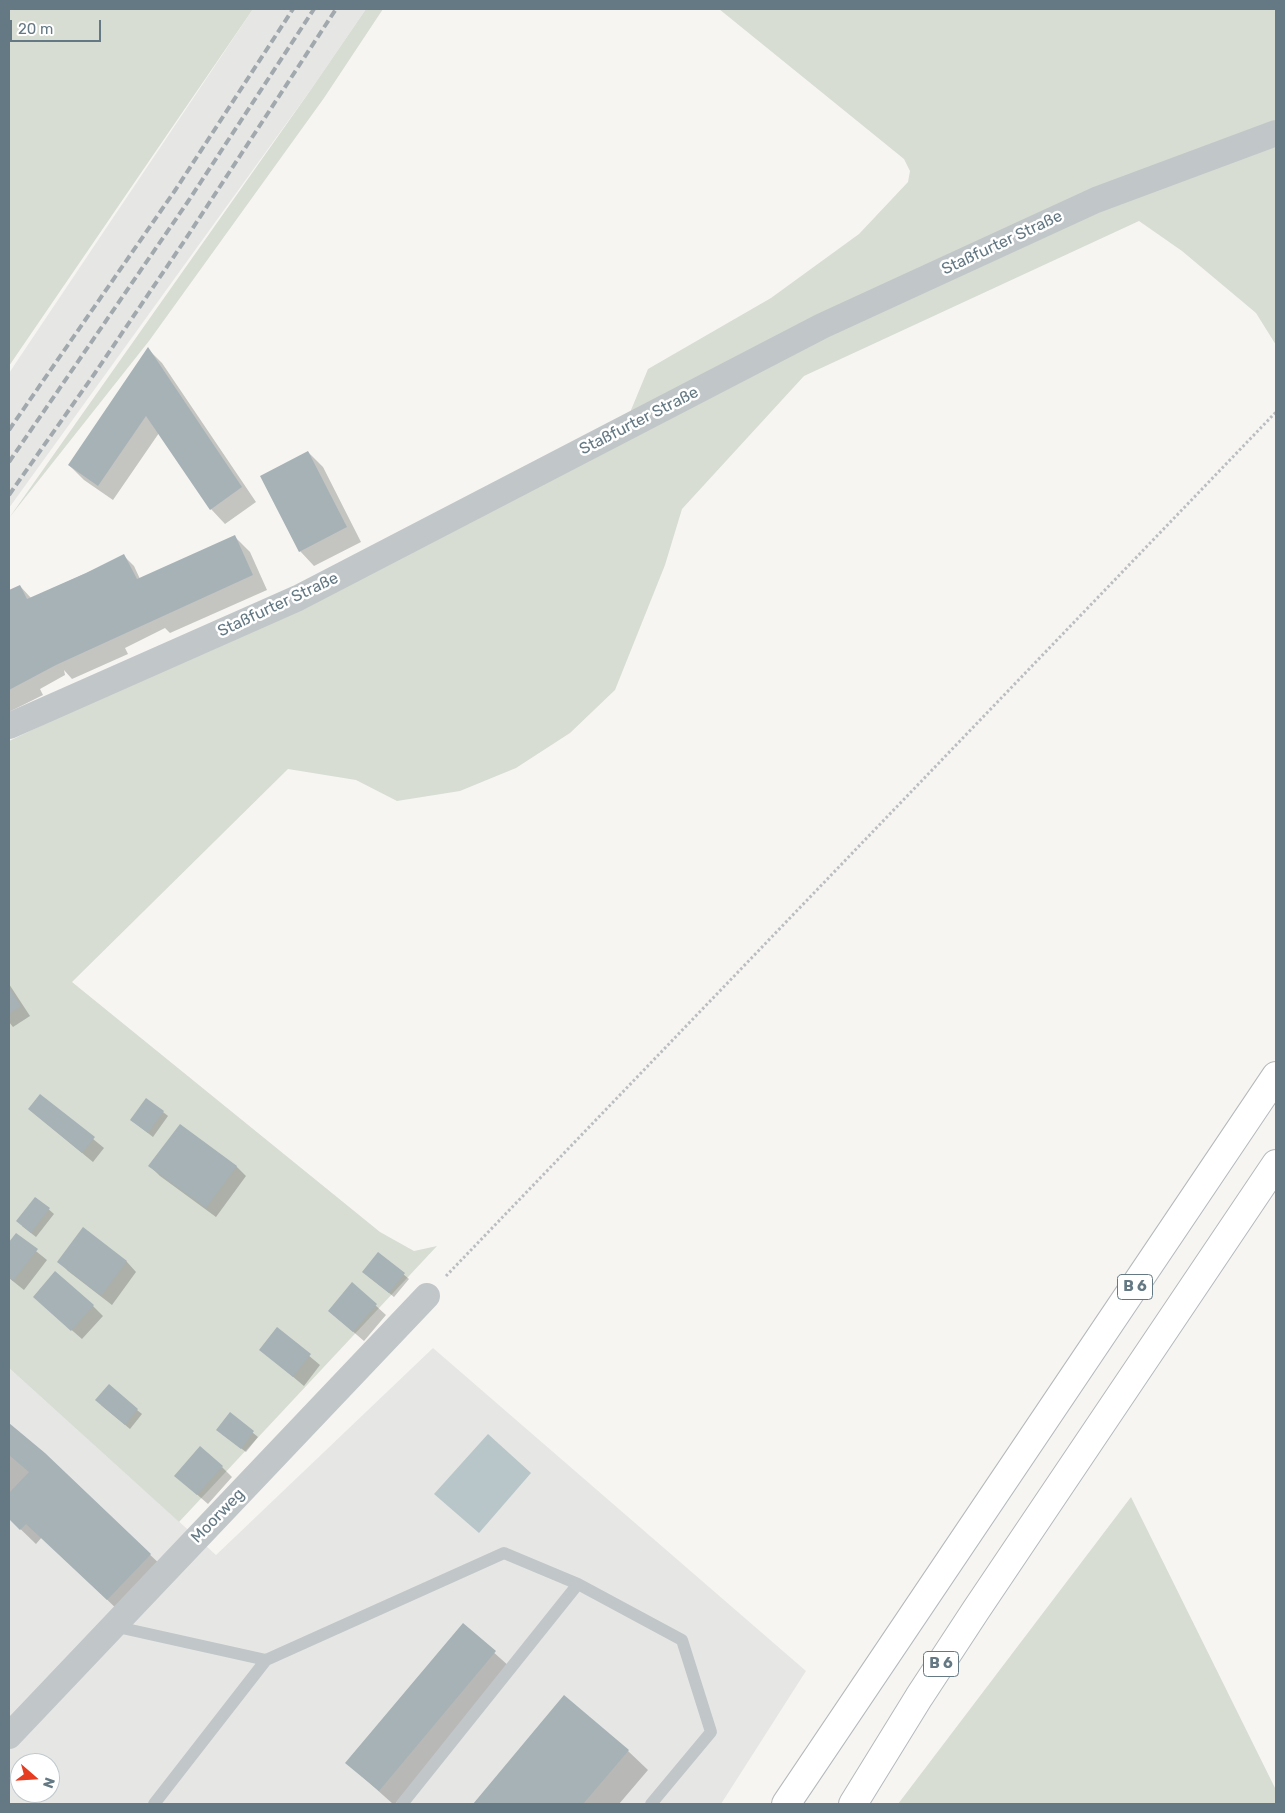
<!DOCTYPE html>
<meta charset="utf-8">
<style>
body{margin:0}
#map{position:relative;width:1285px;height:1813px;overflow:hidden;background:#f6f5f2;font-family:Rubik,sans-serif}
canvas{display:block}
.frame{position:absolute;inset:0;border:10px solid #647984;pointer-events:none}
.north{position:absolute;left:10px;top:1753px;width:50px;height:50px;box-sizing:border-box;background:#fff;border:1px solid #c1c9ce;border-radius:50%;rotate:109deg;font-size:14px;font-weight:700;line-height:20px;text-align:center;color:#647984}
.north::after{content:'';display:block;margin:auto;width:18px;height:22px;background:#e63d22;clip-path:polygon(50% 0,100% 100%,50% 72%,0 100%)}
.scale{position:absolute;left:10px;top:20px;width:91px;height:22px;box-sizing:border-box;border:2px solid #647984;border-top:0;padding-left:6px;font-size:15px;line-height:18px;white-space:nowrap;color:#647984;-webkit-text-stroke:4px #fff;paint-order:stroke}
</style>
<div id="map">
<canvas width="1285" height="1813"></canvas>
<div class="frame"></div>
<div class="north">N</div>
<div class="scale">20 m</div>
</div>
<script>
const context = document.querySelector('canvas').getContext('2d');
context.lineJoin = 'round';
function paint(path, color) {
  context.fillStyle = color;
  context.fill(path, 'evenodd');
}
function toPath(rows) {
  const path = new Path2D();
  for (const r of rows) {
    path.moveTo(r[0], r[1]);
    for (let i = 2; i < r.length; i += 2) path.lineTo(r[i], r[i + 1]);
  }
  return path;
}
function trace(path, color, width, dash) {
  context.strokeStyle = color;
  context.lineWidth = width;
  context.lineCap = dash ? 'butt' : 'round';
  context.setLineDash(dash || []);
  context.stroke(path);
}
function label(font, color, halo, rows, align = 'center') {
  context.font = font + ' Rubik,sans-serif';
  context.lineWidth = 5;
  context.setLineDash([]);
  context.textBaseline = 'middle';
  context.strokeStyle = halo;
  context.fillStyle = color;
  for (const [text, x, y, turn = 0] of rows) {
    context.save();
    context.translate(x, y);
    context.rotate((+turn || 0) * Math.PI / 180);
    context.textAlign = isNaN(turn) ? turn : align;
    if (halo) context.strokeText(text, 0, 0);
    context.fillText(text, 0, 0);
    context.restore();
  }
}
const built = toPath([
 [253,9,366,9,312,88,9,508,9,373],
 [433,1348,806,1671,721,1804,9,1804,9,1368,216,1555],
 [20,1763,50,1763,50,1793,20,1793]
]);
const green = toPath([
 [9,9,253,9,9,366],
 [366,9,383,9,324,98,149,341,9,518,312,88],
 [719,9,1276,9,1276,126,624,427,648,369,771,298,859,234,908,182,910,171,904,159],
 [1276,141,1276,345,1256,313,1182,251,1139,221,804,376,682,509,665,565,615,690,570,733,516,768,460,791,397,801,356,780,288,769,72,982,380,1232,414,1251,437,1246,179,1522,9,1368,9,741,331,587,769,365,1069,219],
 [1131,1497,1276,1790,1276,1804,898,1804]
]);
const water = toPath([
 [488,1434,531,1473,479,1533,434,1494]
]);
const shadow = toPath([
 [148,349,162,363,256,502,225,524,211,509,159,433,113,500,84,480,69,465],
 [308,452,323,467,361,542,314,566,300,551],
 [235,537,250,552,267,590,170,633,165,628,125,648,128,654,72,679,64,670,65,675,40,689,43,695,9,712,9,592,20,586,31,598,124,556,134,566,140,579],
 [9,984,30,1016,13,1027,9,1022],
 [41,1096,104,1148,93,1162,29,1109],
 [163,1112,168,1116,153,1137,131,1120],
 [150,1166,236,1166,246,1176,216,1217,160,1176],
 [36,1198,54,1214,36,1237,22,1226],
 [83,1229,127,1262,136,1272,112,1305,68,1271,59,1261],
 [16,1235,47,1260,24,1290,9,1278,9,1244],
 [378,1253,409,1279,394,1297,368,1276],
 [352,1284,386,1315,364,1341,329,1311],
 [44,1306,93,1306,103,1316,82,1339],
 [277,1329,320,1365,304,1386,261,1350],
 [101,1405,137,1410,142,1414,130,1429],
 [230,1414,258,1437,246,1452,222,1434],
 [9,1424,44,1454,165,1569,122,1614,42,1537,36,1544,9,1518],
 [222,1467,232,1477,208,1504,186,1485],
 [463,1625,510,1667,395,1804,393,1804,347,1763],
 [564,1697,628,1751,648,1770,619,1804,474,1804]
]);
const building = toPath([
 [148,347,242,487,210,510,146,416,98,486,68,465],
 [308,451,347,527,299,552,260,476],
 [235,535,253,575,56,665,9,690,9,590,20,585,27,599,86,573,124,554,137,579],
 [9,987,21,1006,9,1014],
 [40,1094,95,1137,82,1153,28,1109],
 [146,1098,164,1111,148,1133,130,1120],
 [180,1124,237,1166,206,1208,148,1166],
 [35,1197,50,1208,31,1233,16,1221],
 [83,1227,127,1261,101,1296,57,1262],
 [16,1233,38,1249,13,1281,9,1277,9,1242],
 [378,1252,405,1273,389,1293,362,1272],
 [55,1271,94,1305,71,1331,33,1297],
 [352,1282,377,1304,353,1332,328,1311],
 [277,1327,311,1354,293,1377,259,1350],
 [109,1384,138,1409,125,1425,95,1400],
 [230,1412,254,1431,241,1449,216,1430],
 [9,1423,45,1453,151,1554,107,1600,26,1524,20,1530,9,1519,9,1493,29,1472,9,1455],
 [200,1446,223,1466,197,1495,174,1476],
 [463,1623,496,1651,379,1791,345,1763],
 [564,1695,629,1750,583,1804,473,1804]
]);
const path = toPath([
 [446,1276,1276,412]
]);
const lane = toPath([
 [113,1626,266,1660],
 [154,1804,266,1660,504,1553,578,1584,682,1640,711,1732,651,1804],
 [402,1804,578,1584]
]);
const street = toPath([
 [9,726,298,598,822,326,1096,200,1276,133],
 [9,1736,427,1296]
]);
const primary = toPath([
 [786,1804,1276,1076],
 [853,1804,919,1697,976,1610,1276,1164]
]);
const rail = toPath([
 [9,430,176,189,293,9],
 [9,462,189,200,314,9],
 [9,495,95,373,185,240,336,9]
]);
const shields = [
 [1135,1287,35],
 [941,1664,35]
];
const shieldNames = [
 ["B 6",1135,1287],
 ["B 6",941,1664]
];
const streetNames = [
 ["Staßfurter Straße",1002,243,-25],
 ["Staßfurter Straße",639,421,-27],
 ["Staßfurter Straße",278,605,-25],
 ["Moorweg",218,1516,-46]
];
paint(built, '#e6e7e5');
paint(green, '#d7ddd3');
paint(water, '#b8c6c9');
paint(shadow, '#0003');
paint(building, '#a7b2b6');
trace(primary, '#b4b9bc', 30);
trace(path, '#bbbec0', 3, [2.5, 2.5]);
trace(lane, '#c1c6c8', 12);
trace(street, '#c1c6c8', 26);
trace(primary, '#fff', 28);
trace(rail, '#a1a9ae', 4, [8, 4]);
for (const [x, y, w] of shields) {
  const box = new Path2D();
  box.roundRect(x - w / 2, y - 12.5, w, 25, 4);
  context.fillStyle = '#fff';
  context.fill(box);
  trace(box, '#647984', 1);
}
label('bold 15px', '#647984', null, shieldNames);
label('16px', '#647984', '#fff', streetNames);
</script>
